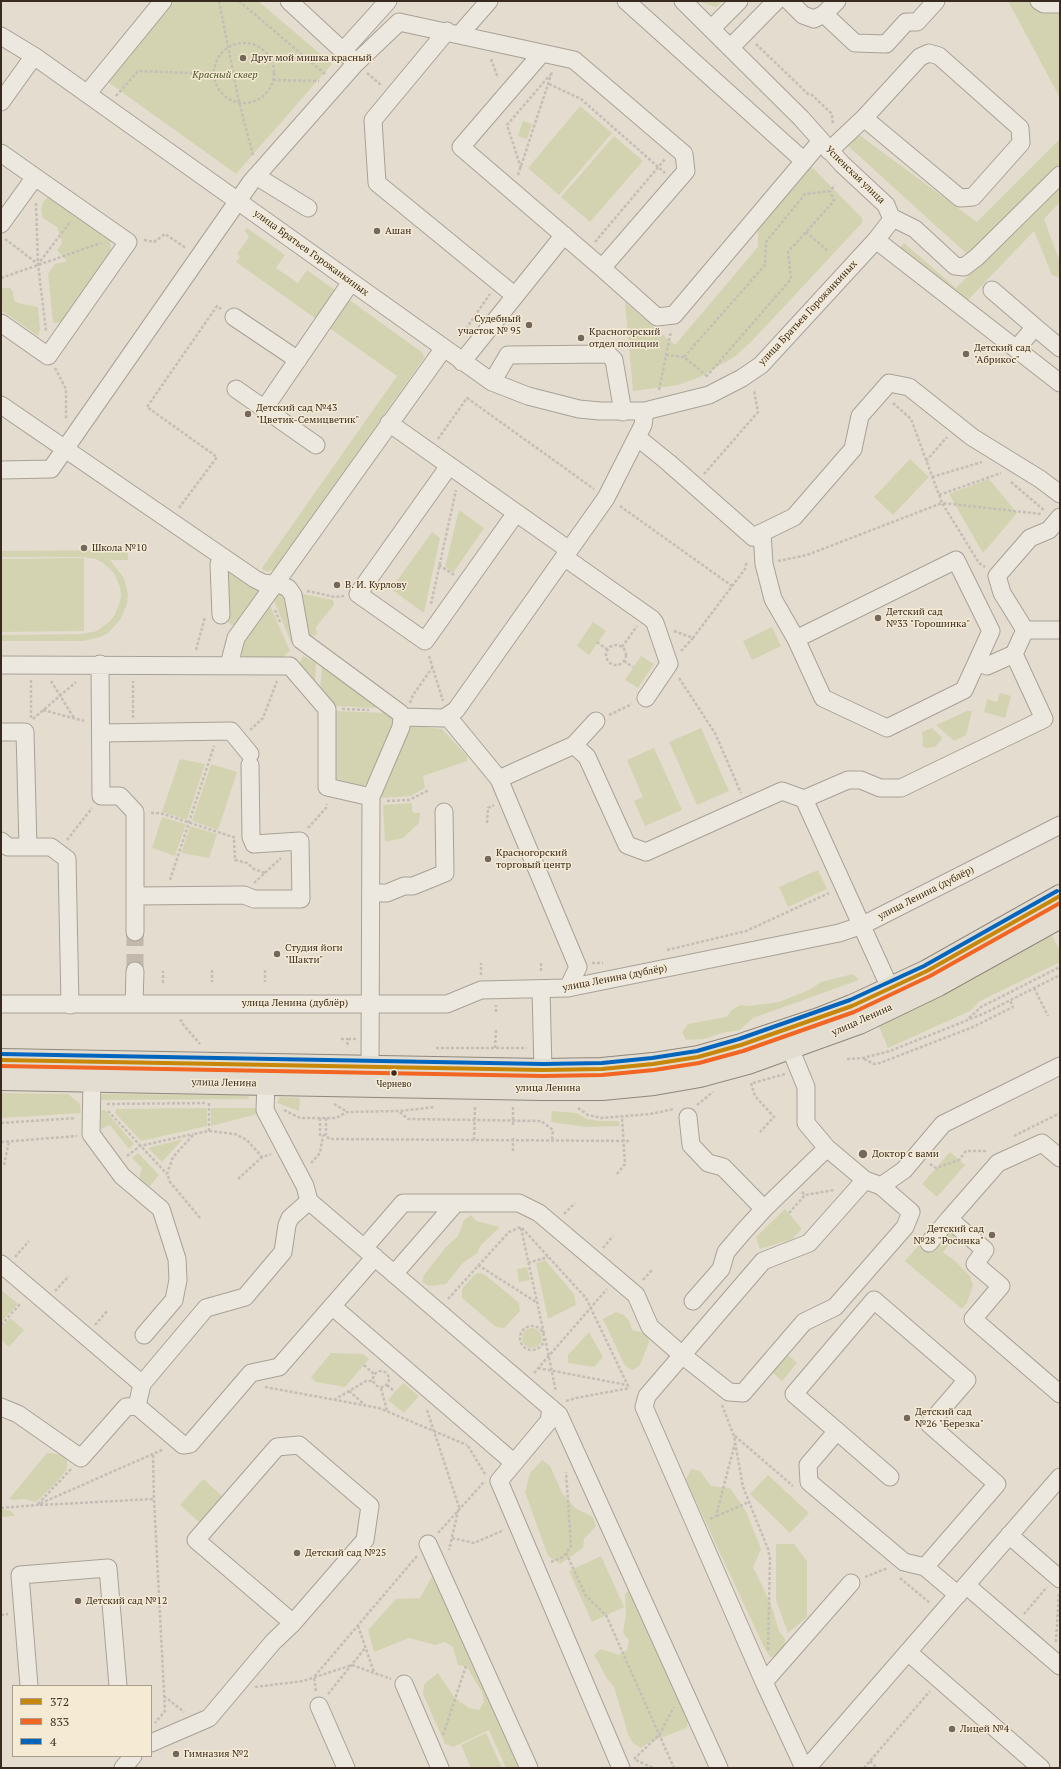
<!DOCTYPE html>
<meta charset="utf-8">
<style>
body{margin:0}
#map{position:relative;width:1061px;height:1769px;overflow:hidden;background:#e4dcce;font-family:"PT Serif",serif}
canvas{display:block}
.frame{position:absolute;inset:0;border:2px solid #382a1f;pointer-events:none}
.legend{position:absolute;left:12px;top:1685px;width:140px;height:72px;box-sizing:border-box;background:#f5ead4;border:1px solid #a99d8c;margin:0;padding:5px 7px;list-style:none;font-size:12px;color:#382a1f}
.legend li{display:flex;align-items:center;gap:8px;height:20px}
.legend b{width:20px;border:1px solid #a99d8c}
</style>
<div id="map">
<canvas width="1061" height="1769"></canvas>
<div class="frame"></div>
<ul class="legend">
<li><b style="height:5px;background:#c78708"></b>372</li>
<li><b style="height:5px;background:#f26522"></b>833</li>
<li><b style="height:5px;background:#0065bd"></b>4</li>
</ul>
</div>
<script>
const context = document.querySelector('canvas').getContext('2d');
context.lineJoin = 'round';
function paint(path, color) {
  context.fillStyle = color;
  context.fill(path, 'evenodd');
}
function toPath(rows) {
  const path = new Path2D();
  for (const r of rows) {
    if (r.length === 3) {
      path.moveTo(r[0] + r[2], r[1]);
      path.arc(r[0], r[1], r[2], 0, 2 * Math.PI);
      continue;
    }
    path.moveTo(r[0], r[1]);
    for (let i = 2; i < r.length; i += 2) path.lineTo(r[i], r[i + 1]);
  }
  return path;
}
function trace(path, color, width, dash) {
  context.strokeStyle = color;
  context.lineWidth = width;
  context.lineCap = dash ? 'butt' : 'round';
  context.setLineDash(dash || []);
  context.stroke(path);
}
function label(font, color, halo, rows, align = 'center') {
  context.font = font + ' "PT Serif",serif';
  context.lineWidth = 3;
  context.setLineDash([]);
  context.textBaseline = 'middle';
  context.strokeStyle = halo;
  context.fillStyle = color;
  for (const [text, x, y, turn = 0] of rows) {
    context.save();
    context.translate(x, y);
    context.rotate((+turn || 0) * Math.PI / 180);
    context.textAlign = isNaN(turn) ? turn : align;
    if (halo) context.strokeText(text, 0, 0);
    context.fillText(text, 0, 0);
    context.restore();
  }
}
const green = toPath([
 [174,1,258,1,332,64,236,174,108,82,109,79],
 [697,1,722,1,716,7],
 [1008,1,1026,1,1043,10,1060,12,1060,98],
 [580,106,612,133,559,195,528,168],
 [523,121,532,124,527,139,518,136],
 [858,134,977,222,1060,139,1060,169,974,251,967,254,848,146],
 [614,136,643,161,590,222,561,197],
 [811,166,862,218,862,223,750,343,734,357,700,377,678,385,633,391,625,302,675,345,758,247,758,230],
 [1060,186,1060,202,1044,219,1060,262,1060,278,1052,275,1034,231,966,302,897,251,904,243,956,288],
 [48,197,110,239,111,251,106,265,85,289,62,322,53,323,48,274,55,264,67,261,57,250,62,243,57,227,43,218,41,210,43,202],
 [247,228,285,255,276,268,298,283,307,270,339,293,319,321,236,262,240,257,237,254,249,237,245,231],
 [1,288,10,288,13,292,14,300,18,303,38,307,40,329,38,336,1,310],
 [346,300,351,301,423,353,424,358,275,569,267,572,262,569,262,568,397,376,328,327],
 [910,459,929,477,893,515,874,497],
 [989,479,1017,513,983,553,949,494],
 [459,510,484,528,453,573,445,567],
 [432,532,440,538,424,613,391,589],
 [128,550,128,560,110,560,124,578,128,595,127,604,120,620,108,633,100,637,83,641,1,641,1,635,82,634,97,631,109,622,114,616,120,602,121,595,120,587,114,573,103,563,96,559,81,557,1,557,1,551],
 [84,558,84,631,1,632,1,559],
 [225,567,262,594,240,623,235,625,231,625,227,620],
 [279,592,285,592,292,645,273,598],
 [299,593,333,600,334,605,316,627,317,635,309,636,306,633],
 [269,603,290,651,283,657,246,658,242,655,241,647,243,637],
 [593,622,606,631,589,655,577,646],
 [772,627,781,646,752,660,743,641],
 [303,656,316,663,315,683,299,664],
 [641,656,654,664,638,688,625,680],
 [322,666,378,706,377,708,333,706,320,692],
 [1000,693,1011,696,1005,718,984,712,987,699,997,702],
 [336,711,387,713,392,718,393,722,370,778,364,786,336,779],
 [967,711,972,711,966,735,954,741,936,725],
 [414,726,442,729,467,756,467,761,423,776,425,788,411,796,382,798,381,795,409,728],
 [701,728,729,791,697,805,669,742],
 [932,728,942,737,941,740,935,747,926,748,923,746,922,732],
 [654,748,682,810,645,826,634,801,643,797,627,760],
 [180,759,205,764,187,820,162,812],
 [211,764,237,772,218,830,192,821],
 [412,803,412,811,414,813,420,813,419,823,403,838,385,842,383,805],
 [162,817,186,824,175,856,152,848],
 [190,826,217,834,209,858,181,853],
 [818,870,827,889,788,907,779,887],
 [1051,934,1060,951,1060,962,980,1001,970,1011,888,1048,878,1024,956,988],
 [853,974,859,980,753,1018,740,1030,722,1033,704,1039,686,1040,682,1032,688,1024,726,1017,732,1010,740,1005,749,1006,779,1002,809,990,821,982],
 [1,1093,68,1094,80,1104,81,1113,1,1118],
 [103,1094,236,1095,248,1096,249,1099,101,1100,99,1097],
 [280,1097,300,1098,299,1111,277,1103],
 [207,1108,207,1126,141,1141,115,1113,116,1109],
 [211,1108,257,1108,258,1114,211,1126],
 [101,1110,105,1110,134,1144,129,1149,110,1125,101,1129],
 [552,1111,577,1113,587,1119,601,1121,619,1121,620,1126,586,1127,551,1122],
 [183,1139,162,1162,148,1148],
 [950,1152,965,1165,937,1197,922,1184],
 [138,1153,159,1175,145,1192,136,1184,139,1179,142,1168,132,1158],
 [785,1209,802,1229,792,1239,760,1249,756,1237],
 [471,1215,476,1221,500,1227,481,1245,477,1253,463,1263,446,1284,429,1286,422,1282,424,1275,445,1248,458,1236,464,1220],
 [941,1220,958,1234,943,1252,955,1261,970,1276,973,1285,967,1303,962,1309,905,1261],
 [545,1260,574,1294,576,1305,548,1319,536,1263],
 [527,1267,530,1280,519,1282,517,1269],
 [478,1273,484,1274,519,1303,520,1311,504,1328,496,1327,462,1298,462,1289,474,1275],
 [1,1290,18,1304,1,1322],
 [616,1312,624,1315,630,1322,632,1330,647,1334,649,1342,640,1365,633,1370,625,1366,603,1319],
 [10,1318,24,1330,9,1347,1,1340,1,1328],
 [532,1338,10],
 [589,1332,603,1357,594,1367,568,1363,568,1355],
 [331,1353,363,1354,369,1359,345,1387,316,1382,311,1377],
 [788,1355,797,1363,782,1381,772,1372],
 [403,1383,419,1396,404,1413,388,1400],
 [47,1453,57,1454,67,1457,67,1469,53,1486,36,1502,24,1499,13,1500,9,1499],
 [542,1460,550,1466,562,1493,575,1508,593,1517,596,1526,584,1539,583,1548,560,1564,548,1556,525,1492,530,1473],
 [691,1469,700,1471,711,1486,730,1488,746,1511,761,1549,753,1567,770,1602,779,1631,785,1639,785,1649,780,1656,770,1657,763,1645,686,1480],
 [768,1475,809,1513,790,1533,750,1494],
 [203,1479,222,1496,199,1522,180,1505],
 [1,1509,11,1511,15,1516,1,1517],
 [776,1544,794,1544,807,1561,807,1617,788,1633,776,1600],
 [601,1556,624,1607,592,1622,569,1571],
 [434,1573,524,1768,506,1768,489,1730,453,1747,445,1744,423,1694,424,1684,438,1673,454,1697,469,1708,479,1710,484,1702,482,1692,467,1667,458,1665,453,1647,445,1642,435,1645,409,1638,374,1652,368,1630,396,1599,420,1598],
 [631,1588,688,1709,687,1728,650,1742,641,1748,633,1743,628,1734,614,1687,608,1680,594,1655,601,1649,619,1655,627,1650,629,1640,623,1633,626,1614,625,1594],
 [486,1733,502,1768,471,1768,461,1745]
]);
const minorTunnel = toPath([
 [135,971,135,932]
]);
const path = toPath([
 [219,1,239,102,253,155],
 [239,1,325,74],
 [244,73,30],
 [756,44,808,94,812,95,832,114,833,125],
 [491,59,498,78],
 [367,73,381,85],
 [273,80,319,81],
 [549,84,581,99,665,173],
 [116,96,138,71,214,74],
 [521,168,507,125,550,75],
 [518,175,552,72],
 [36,203,38,264,46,331],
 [806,232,828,251],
 [5,239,38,264,71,221],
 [144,240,154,242,165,234,186,248],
 [595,242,665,159],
 [1,278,101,243],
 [463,333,490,294],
 [666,355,684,357,706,375],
 [684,357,765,265,766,242,805,194,830,191,835,185],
 [55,368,66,389,66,419],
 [706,377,791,279,788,252,834,201,830,191],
 [659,390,671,331],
 [893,403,911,419,942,503,1041,514],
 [438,439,467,398,594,489],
 [926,461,947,437],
 [704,474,758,412,754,390],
 [932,477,982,462],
 [1011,482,1045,511],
 [939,495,1001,473],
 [620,506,732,586],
 [179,508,217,457,147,407,217,306,221,309],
 [778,561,807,555,942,503,979,563,985,567],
 [439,565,454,575],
 [307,591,335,597,344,596],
 [431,604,456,490],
 [275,610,280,622],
 [674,631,693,638,745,569,747,561],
 [597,642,608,650],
 [616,655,10],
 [622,647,637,626],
 [196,650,205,617],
 [681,651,693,638],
 [429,656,443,701],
 [624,661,633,667],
 [679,678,715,733,741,793],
 [31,680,31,719],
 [51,681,74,718],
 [410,703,413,695,432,668],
 [342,709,369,710],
 [43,710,84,721],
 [609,715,632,704],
 [133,718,133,681],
 [33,719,76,682],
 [250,730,263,718,277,681],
 [387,801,409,800,429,790],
 [151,813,160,813,236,838],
 [487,823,488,808,494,805],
 [308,828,326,808,327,804],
 [67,840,92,808],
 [234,840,235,860,247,863,254,869,265,873],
 [170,880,214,746],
 [254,883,281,858],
 [667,950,746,931,829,893],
 [541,963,541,972],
 [592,963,603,963],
 [212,970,212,982],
 [265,970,265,982],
 [481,975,481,963],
 [163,983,163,971],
 [1034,988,1048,1016],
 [496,1012,496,1005],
 [969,1018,981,1007,1060,967],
 [181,1019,181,1022,200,1044],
 [341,1039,348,1039,347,1047],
 [348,1039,356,1039],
 [436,1048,527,1048],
 [495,1048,496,1029],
 [847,1059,863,1058,890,1051,983,1014,1060,975],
 [864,1059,874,1064,880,1063,973,1027,1013,1007,1010,1000],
 [751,1083,755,1096,774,1117,760,1132],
 [753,1083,785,1074],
 [209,1103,209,1131],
 [107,1104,206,1103],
 [334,1104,346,1111],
 [697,1105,713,1092],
 [578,1108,588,1115,601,1118,650,1114,674,1109],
 [284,1110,300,1118,336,1118,347,1112,400,1111,435,1107],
 [108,1111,167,1174],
 [400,1112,408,1119,541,1121,553,1130,552,1141],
 [320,1118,320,1135,326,1135,329,1139,631,1141],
 [326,1118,326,1135],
 [1,1123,76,1118],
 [513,1125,513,1107],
 [1014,1136,1060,1113],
 [474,1140,475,1106],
 [1,1142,77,1136],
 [513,1151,513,1136],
 [127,1156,140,1146,193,1134],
 [311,1163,320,1153,323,1135],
 [930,1164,936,1168,959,1160,966,1151,986,1151],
 [4,1165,9,1141],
 [617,1174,625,1164,622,1117],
 [238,1179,262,1157],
 [802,1192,805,1195,834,1190],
 [789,1213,805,1195],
 [564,1214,575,1203],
 [200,1218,170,1182,167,1174,173,1157,194,1134,209,1131,235,1134,247,1140,262,1157,271,1154],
 [521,1228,544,1334],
 [603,1248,613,1236],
 [15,1257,29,1241],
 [528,1263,548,1257],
 [478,1265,536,1302],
 [643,1280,652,1270],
 [55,1291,69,1276],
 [448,1299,509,1232,521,1227,586,1298,629,1388],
 [1,1325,21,1303],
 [95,1325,108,1310],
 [532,1338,12],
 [545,1338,556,1392],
 [364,1365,374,1374],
 [538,1368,627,1385],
 [381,1379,8],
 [534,1373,607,1289],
 [387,1385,395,1392],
 [265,1387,379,1408,467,1445],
 [381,1388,387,1411],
 [349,1391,365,1405],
 [334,1400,366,1381,372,1381],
 [566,1401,576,1398,630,1388],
 [722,1405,734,1436,743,1487,768,1549,770,1559,768,1652],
 [427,1410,459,1507,449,1550],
 [735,1436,793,1486],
 [468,1446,485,1474],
 [153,1455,154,1499,165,1711,155,1723],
 [38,1504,71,1469],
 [40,1505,154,1499],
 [1,1508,37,1505,164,1449],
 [717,1516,749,1502],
 [710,1519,716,1516,735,1443],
 [438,1533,484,1482],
 [452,1538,474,1543,504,1530],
 [566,1553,586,1596,606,1615,674,1768],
 [551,1562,563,1557,571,1546,566,1472],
 [865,1577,888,1568],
 [900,1578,930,1603],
 [1024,1614,1047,1587],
 [1,1615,8,1614],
 [358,1626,374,1672],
 [1056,1642,1059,1593],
 [255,1687,303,1681,352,1665,391,1679],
 [316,1691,314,1677,417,1556],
 [328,1694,366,1647],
 [164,1696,184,1712],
 [443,1735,466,1666],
 [634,1759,659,1735,674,1707],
 [636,1760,653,1768],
 [870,1761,877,1768],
 [864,1768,930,1691]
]);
const minor = toPath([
 [289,1,343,51],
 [626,1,804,161],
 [789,1,803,15,814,19,824,14,837,1],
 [1039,1,1044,4,1060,4],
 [824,14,855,43,886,44,906,22,917,22,936,1],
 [712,28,739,1],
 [447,31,373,120,377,183,514,295],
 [460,34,489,1],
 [1,36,34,56,492,382,528,396,579,409,600,411,645,411,709,395,742,378,761,365,876,240,890,222,891,217,886,205,842,164,801,118,683,1],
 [731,47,776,1],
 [356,63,343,51,388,1],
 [87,94,163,1],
 [1,102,34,56],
 [829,151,864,118,920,57,929,53,939,56,1020,128,1021,143,973,197,960,198,864,118],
 [1,153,35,177,1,224],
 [256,176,308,208],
 [891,217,915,229,955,266,964,267,977,257,1060,175],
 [876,240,1060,383],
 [602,268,686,171,684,154,574,60,542,53,461,147,602,268,657,317,674,315,821,141],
 [992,290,1035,327,1017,348],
 [234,317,298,360],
 [1,323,48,356,128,242,35,177],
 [1035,327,1060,348],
 [462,362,564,235],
 [492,382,508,355,608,354,614,360,623,412],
 [236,389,316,445],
 [1,405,255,579,263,583,281,585,288,588,293,595,301,640,400,713,402,717,401,727,371,797,370,1067],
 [264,409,351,282],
 [389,423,569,550],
 [637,437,669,463,753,537,794,517,853,449,860,416,889,383,909,387,972,437,1040,479,1060,494],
 [449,466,358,594,425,641,516,513],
 [1,470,51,469,251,182,356,63,399,22,542,53],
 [762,533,764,564,773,599,796,639,823,698,887,728,964,690,991,631,956,560,796,639],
 [564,557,652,619,655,623,669,664,646,698],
 [221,615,219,564,224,558],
 [1025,630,1060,630],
 [977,662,987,666,1014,654],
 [100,664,101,796,120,796,135,812,135,896,244,895,254,899,301,899,300,841,254,844,251,837,250,765],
 [1,665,290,666,327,709,327,787,371,797],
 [229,665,236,638,444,348],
 [402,717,444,718,456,710,606,498,643,425,645,411],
 [448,717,499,779,578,967,568,988],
 [1,732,25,732,28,847,51,847,67,859,70,1005],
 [101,733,231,731,250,754],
 [574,745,596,721],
 [499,779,574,745,587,757,627,845,646,852,782,791,804,799,848,780,861,780,880,788,901,788,1044,719,1014,654,1025,630,1002,593,997,576,1030,538,1049,530,1060,517],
 [804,799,890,988],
 [1,841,8,847,28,847],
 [371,893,387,893,404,886,413,886,445,873,444,812],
 [135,932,135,896],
 [541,989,543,1070],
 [1,1004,447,1004,481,990,568,988,839,933,863,925,1060,825],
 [134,1004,135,971],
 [790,1048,806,1087,806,1123,827,1148,865,1180,809,1243,763,1261,647,1396,644,1407,764,1682,804,1768],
 [92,1080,91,1134,122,1176,161,1209,177,1259,178,1280,174,1300,144,1335],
 [266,1084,265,1110,305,1186,309,1201,559,1415,719,1768],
 [688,1117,691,1145,708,1163,723,1167,764,1209],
 [1060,1158,1042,1143,998,1163,949,1219,985,1250,975,1264,1001,1286,973,1319,1060,1394],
 [881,1186,904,1170,943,1124,1060,1066],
 [929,1243,949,1219],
 [364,1248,403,1203,519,1203,539,1213,636,1295,650,1327,682,1355,729,1392,743,1393,804,1322,835,1307,905,1227,911,1212,881,1186,865,1180],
 [1,1264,142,1384],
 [394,1274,455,1204],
 [874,1300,967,1380,929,1424,997,1484,925,1567,904,1562,809,1482,808,1465,837,1431,794,1394,874,1300],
 [693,1301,721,1269,726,1252,743,1232,764,1209,827,1148],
 [332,1306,513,1462],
 [137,1406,142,1384,206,1308,245,1297,283,1252,287,1225,290,1218,309,1201],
 [1,1407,18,1414,81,1458,126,1407,137,1406,183,1445,190,1444,251,1373,279,1367,375,1257],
 [551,1408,549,1421,499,1481,621,1768],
 [837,1431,890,1477],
 [1009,1535,1060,1579],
 [428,1544,529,1768],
 [925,1567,958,1595],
 [966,1585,1060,1666],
 [908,1652,1041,1768],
 [764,1682,851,1583],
 [404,1684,440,1768],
 [29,1686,20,1575,108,1568,118,1686],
 [319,1706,346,1768],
 [151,1743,209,1718,273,1642,293,1623,365,1540,370,1506,299,1445,277,1447,196,1540,293,1623],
 [123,1768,133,1756],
 [807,1768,1060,1477]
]);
const major = toPath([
 [1,1060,543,1070,602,1069,653,1064,698,1057,741,1045,819,1019,852,1006,927,971,1060,896],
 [1,1079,542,1089,602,1089,654,1084,700,1076,748,1063,859,1023,938,985,1060,917]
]);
const bus1 = toPath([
 [1,1060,543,1070,602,1069,653,1064,698,1057,741,1045,852,1006,927,971,1060,896]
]);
const bus2 = toPath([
 [1,1066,543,1076,602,1075,654,1070,699,1063,743,1051,854,1012,930,976,1060,903]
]);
const bus3 = toPath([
 [1,1054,543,1064,602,1063,652,1058,697,1051,739,1039,850,1000,924,966,1057,891]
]);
const markers = [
 [243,58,4,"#74685c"],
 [377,231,4,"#74685c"],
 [529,325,4,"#74685c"],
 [581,338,4,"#74685c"],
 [966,354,4,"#74685c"],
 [248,414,4,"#74685c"],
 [84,548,4,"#74685c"],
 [337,585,4,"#74685c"],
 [878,618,4,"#74685c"],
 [488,859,4,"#74685c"],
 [277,954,4,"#74685c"],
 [394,1073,3.5,"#382a1f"],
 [863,1154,5,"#74685c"],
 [992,1235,4,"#74685c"],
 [907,1418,4,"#74685c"],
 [297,1553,4,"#74685c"],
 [78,1601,4,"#74685c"],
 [952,1729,4,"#74685c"],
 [176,1754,4,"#74685c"]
];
const busNames = [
 ["Чернево",394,1084]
];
const poiNames = [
 ["Друг мой мишка красный",251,58],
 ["Ашан",385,231],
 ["Судебный",521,319,"right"],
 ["участок № 95",521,331,"right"],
 ["Красногорский",589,332],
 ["отдел полиции",589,344],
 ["Детский сад",974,348],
 ["\"Абрикос\"",974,360],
 ["Детский сад №43",256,408],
 ["\"Цветик-Семицветик\"",256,420],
 ["Школа №10",92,548],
 ["В. И. Курлову",345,585],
 ["Детский сад",886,612],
 ["№33 \"Горошинка\"",886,624],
 ["Красногорский",496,853],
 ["торговый центр",496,865],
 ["Студия йоги",285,948],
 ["\"Шакти\"",285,960],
 ["Доктор с вами",872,1154],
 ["Детский сад",984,1229,"right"],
 ["№28 \"Росинка\"",984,1241,"right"],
 ["Детский сад",915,1412],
 ["№26 \"Березка\"",915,1424],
 ["Детский сад №25",305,1553],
 ["Детский сад №12",86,1601],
 ["Лицей №4",960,1729],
 ["Гимназия №2",184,1754]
];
const parkNames = [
 ["Красный сквер",225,75]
];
const streetNames = [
 ["Успенская улица",855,175,44],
 ["улица Братьев Горожанкиных",311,253,36],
 ["улица Братьев Горожанкиных",808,313,-47],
 ["улица Ленина (дублёр)",926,893,-27],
 ["улица Ленина (дублёр)",615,978,-11],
 ["улица Ленина (дублёр)",295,1003],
 ["улица Ленина",862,1020,-24],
 ["улица Ленина",224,1083,1],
 ["улица Ленина",548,1088]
];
paint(green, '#d4d3b1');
trace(minorTunnel, '#c2b8ab', 17, [17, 8]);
trace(minor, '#a9a197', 19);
trace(major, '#8f877e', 24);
trace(path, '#c5beb6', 2.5, [3, 2]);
trace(minor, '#ece8df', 17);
trace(major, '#e3ddd1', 22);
trace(bus1, '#c78708', 4);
trace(bus2, '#f26522', 4);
trace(bus3, '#0065bd', 4);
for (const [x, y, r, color] of markers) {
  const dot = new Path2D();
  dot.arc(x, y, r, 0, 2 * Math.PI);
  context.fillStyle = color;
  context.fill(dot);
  trace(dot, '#f5ead4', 1.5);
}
label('9px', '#382a1f', '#f5ead4', busNames);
label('10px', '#382a1f', '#f5ead4', poiNames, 'left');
label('italic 10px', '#4a5426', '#f5ead4', parkNames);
label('10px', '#382a1f', '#f5ead4', streetNames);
</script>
